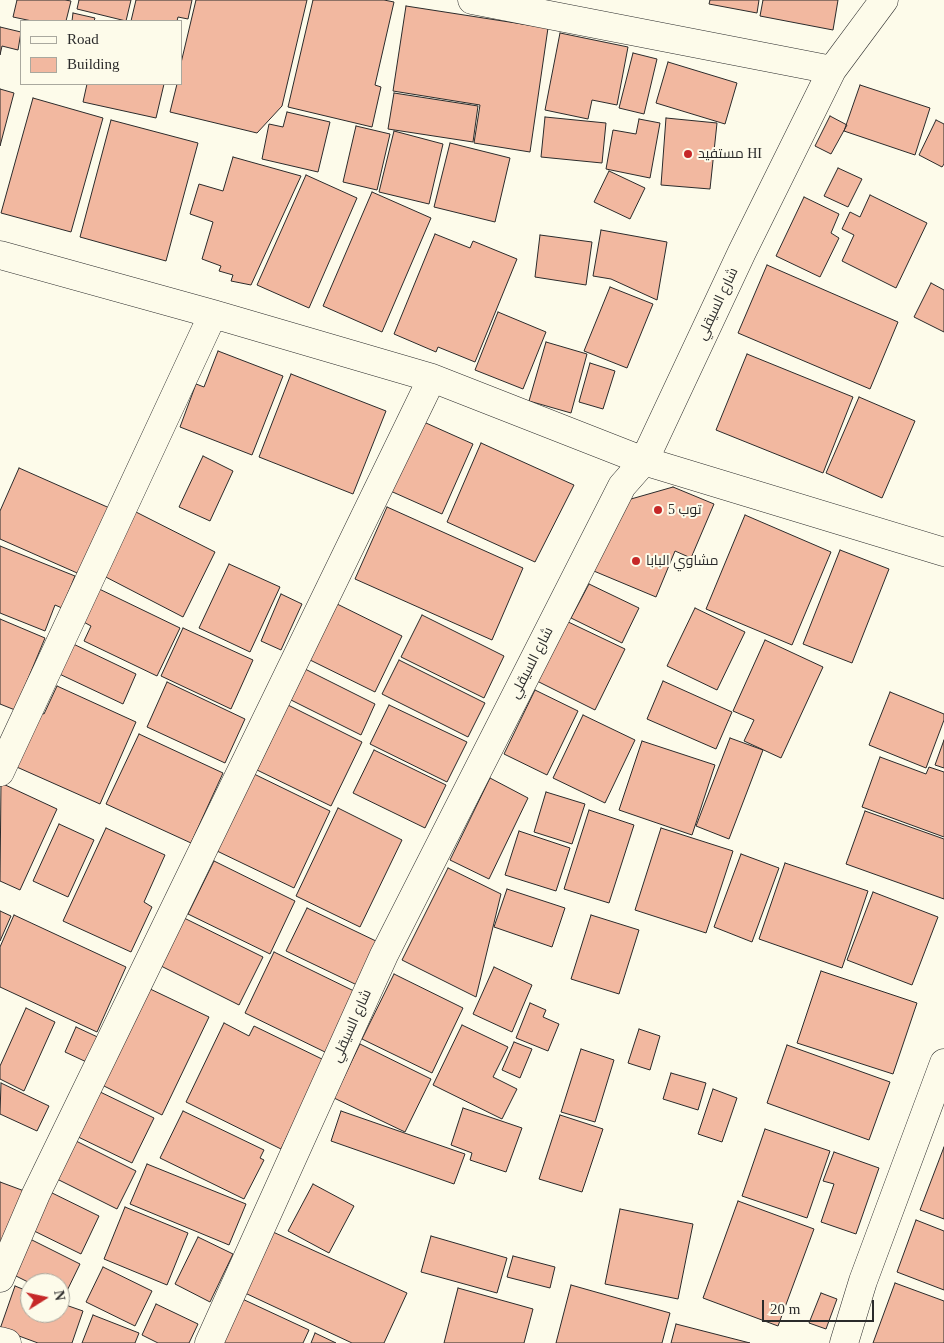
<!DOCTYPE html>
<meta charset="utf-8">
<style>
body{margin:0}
#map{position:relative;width:944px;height:1343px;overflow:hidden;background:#fdfbea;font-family:"Times New Roman",serif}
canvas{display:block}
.legend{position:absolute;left:20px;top:20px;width:162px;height:65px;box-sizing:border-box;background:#fdfbea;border:1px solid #a9a89e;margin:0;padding:6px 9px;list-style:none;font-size:15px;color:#2b2b2b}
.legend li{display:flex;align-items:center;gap:10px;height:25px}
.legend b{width:25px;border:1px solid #a9a89e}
.north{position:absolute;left:20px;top:1273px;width:50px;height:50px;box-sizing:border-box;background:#fdfbea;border:1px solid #a9a89e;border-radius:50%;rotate:80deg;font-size:14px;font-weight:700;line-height:20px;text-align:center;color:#2b2b2b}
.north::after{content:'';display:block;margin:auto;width:18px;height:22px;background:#c62828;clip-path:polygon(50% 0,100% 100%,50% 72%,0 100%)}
.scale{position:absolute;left:762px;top:1300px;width:112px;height:22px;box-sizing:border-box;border:2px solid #2b2b2b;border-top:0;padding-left:6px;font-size:15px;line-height:18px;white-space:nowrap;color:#2b2b2b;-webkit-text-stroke:4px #fdfbea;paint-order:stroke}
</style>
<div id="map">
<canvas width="944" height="1343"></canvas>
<ul class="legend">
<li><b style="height:6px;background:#fdfbea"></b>Road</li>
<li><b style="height:14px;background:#f2b8a0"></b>Building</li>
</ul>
<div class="north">N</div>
<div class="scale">20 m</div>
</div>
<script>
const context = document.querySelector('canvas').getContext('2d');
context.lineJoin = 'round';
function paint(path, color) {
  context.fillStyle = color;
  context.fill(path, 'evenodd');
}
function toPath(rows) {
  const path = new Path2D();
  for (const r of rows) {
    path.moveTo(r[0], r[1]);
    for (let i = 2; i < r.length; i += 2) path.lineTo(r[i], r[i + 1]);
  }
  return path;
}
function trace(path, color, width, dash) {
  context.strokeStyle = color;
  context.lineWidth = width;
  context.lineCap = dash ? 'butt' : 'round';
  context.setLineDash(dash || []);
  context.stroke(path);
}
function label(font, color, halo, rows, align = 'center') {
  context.font = font + ' "Times New Roman",Cairo,serif';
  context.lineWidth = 4;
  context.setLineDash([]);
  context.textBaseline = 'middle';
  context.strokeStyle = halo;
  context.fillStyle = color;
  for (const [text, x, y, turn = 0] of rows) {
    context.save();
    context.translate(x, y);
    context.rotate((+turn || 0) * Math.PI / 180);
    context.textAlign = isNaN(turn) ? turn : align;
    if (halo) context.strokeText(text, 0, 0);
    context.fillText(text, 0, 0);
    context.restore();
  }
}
const building = toPath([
 [17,0,65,0,71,1,66,21,32,21,13,17,17,0],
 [79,0,131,0,126,21,77,9,79,0],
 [136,0,192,0,188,19,178,17,177,21,131,21,136,0],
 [196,0,307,0,282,106,257,133,170,112,177,84,181,84,181,63,196,0],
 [313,0,384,0,394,2,375,85,381,87,372,127,288,107,313,0],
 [710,0,759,0,757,13,709,4,710,0],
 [763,0,838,0,833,30,760,16,763,0],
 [406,6,548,28,530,152,474,143,480,105,393,91,406,6],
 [73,13,95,18,94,21,72,21,73,13],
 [0,27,21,32,18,50,2,46,0,55,0,27],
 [560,33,628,47,617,105,592,100,588,119,545,110,560,33],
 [633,53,657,59,644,114,619,108,633,53],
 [668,62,737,83,725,124,656,103,668,62],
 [87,84,164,84,156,118,83,102,87,84],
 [860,85,930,108,915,155,844,131,860,85],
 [0,89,14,93,0,146,0,89],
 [394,93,478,106,473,142,388,129,394,93],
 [33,98,103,118,71,232,1,213,33,98],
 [287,112,330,122,318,172,262,159,269,124,283,127,287,112],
 [830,116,847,125,831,154,815,146,830,116],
 [545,117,606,123,602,163,541,157,545,117],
 [666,118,717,123,710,189,661,185,666,118],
 [639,119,660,123,650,178,606,169,613,130,636,134,639,119],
 [111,120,198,143,166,261,80,237,111,120],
 [936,120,944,124,944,164,942,167,919,155,936,120],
 [356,126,390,134,377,190,343,182,356,126],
 [394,131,443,144,429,204,379,192,394,131],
 [450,143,510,158,495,222,434,207,450,143],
 [233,157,301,176,251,285,231,281,233,275,219,271,221,266,202,259,213,222,190,214,199,184,223,191,233,157],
 [838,168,862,179,848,207,824,196,838,168],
 [609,171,645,188,630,219,594,202,609,171],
 [306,175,357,198,309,308,257,285,306,175],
 [372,192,431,218,382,332,323,306,372,192],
 [870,195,927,223,896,288,842,261,854,235,842,229,850,212,860,217,870,195],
 [804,197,839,214,831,233,839,238,820,277,776,256,804,197],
 [601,230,667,242,657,300,611,279,593,276,601,230],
 [435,234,470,248,473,241,517,259,475,362,438,347,436,352,394,334,435,234],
 [540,235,592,242,586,285,535,277,540,235],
 [767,265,898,322,870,389,738,333,767,265],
 [931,283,944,290,944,332,914,317,931,283],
 [610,287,653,304,627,368,584,351,610,287],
 [498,312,546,332,523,389,475,370,498,312],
 [546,342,587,354,571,413,529,401,546,342],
 [218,351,283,376,252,455,180,427,196,384,204,387,218,351],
 [747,354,853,397,823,473,716,430,747,354],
 [590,363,615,371,603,409,579,402,590,363],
 [291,374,386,411,353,494,259,457,291,374],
 [859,397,915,421,882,498,826,473,859,397],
 [417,419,473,444,442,514,386,489,417,419],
 [481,443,574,485,535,562,447,522,481,443],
 [203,456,233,471,210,521,179,507,203,456],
 [19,468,114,510,84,576,0,539,0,511,19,468],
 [673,487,714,504,691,558,675,551,656,597,589,569,617,503,673,487],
 [387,507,523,568,492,640,355,579,387,507],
 [132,510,215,552,183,617,100,574,132,510],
 [745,515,831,552,792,645,706,609,745,515],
 [0,546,75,576,62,608,55,605,45,631,0,613,0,546],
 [840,550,889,569,852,663,803,644,840,550],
 [229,564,280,587,250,652,199,628,229,564],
 [589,584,639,608,622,643,571,618,589,584],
 [93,586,180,628,157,676,84,641,91,626,78,619,93,586],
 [281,594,302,604,281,650,261,641,281,594],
 [333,602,402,636,375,692,306,658,333,602],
 [695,608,745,632,717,690,667,666,695,608],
 [422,615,504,656,484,698,401,657,422,615],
 [0,619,45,638,15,710,0,704,0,619],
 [562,619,625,649,595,710,533,679,562,619],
 [183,628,253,660,231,709,161,676,183,628],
 [765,640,823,667,781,758,744,741,754,720,733,711,765,640],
 [67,641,136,674,123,704,53,671,67,641],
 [399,660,485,703,468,737,382,694,399,660],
 [301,667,375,704,361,735,287,698,301,667],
 [663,681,732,712,716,749,647,719,663,681],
 [167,682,245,719,225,763,147,727,167,682],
 [57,686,136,722,100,804,10,764,34,710,44,714,57,686],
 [535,690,578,711,547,775,504,754,535,690],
 [890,692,944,714,944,720,926,768,869,745,890,692],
 [288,705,362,742,331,806,257,770,288,705],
 [389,705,467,742,447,782,370,744,389,705],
 [583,715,635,740,605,803,553,778,583,715],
 [139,734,223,773,191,843,106,804,139,734],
 [730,738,763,750,729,839,696,826,730,738],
 [944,740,944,768,935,765,944,740],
 [642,741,715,765,692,835,619,810,642,741],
 [374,750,446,785,425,828,353,793,374,750],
 [880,757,926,774,929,767,944,772,944,837,862,807,880,757],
 [254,774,330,811,294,888,217,851,254,774],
 [490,778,528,798,489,879,450,860,490,778],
 [1,783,57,809,20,890,0,881,1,783],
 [546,792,585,804,572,844,534,832,546,792],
 [338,808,402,840,360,927,296,896,338,808],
 [589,810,634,825,609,903,564,889,589,810],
 [865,811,944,839,944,899,846,864,865,811],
 [59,824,94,840,68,897,33,881,59,824],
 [106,828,165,855,144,902,152,907,131,952,63,921,106,828],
 [661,828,733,851,706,933,635,910,661,828],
 [519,831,570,848,556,891,505,875,519,831],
 [741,854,779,868,752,942,714,927,741,854],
 [214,861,295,901,270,954,188,914,214,861],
 [785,863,868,891,842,968,759,939,785,863],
 [448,868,501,894,476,997,402,960,448,868],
 [507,889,565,908,552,947,494,927,507,889],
 [873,892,938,917,912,985,847,960,873,892],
 [307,908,378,942,357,985,286,951,307,908],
 [0,911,11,916,0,941,0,911],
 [14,915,126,967,97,1032,0,987,0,947,14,915],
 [591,915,639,930,619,994,571,979,591,915],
 [182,917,263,957,239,1005,159,965,182,917],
 [274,952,356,992,327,1053,245,1013,274,952],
 [494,967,532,985,512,1032,473,1014,494,967],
 [821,971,917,1003,893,1074,797,1043,821,971],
 [394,974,463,1008,432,1073,362,1039,394,974],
 [146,987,209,1017,162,1115,98,1083,146,987],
 [530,1003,546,1010,543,1017,559,1024,548,1051,516,1038,530,1003],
 [26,1008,55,1022,24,1091,0,1079,0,1066,26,1008],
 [224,1023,249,1036,254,1026,324,1060,281,1149,186,1102,224,1023],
 [462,1025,508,1047,493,1077,517,1089,502,1119,433,1085,462,1025],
 [76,1027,104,1040,93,1065,65,1052,76,1027],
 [639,1029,660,1036,650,1070,628,1063,639,1029],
 [514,1042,532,1049,520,1078,502,1070,514,1042],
 [360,1044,431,1079,405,1132,334,1098,360,1044],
 [787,1045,890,1082,869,1140,767,1103,787,1045],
 [581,1049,614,1060,595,1122,561,1112,581,1049],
 [671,1073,706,1083,698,1110,663,1099,671,1073],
 [1,1083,49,1106,37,1131,0,1114,1,1083],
 [94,1089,154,1118,132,1163,72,1134,94,1089],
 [713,1089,737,1098,722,1142,698,1134,713,1089],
 [463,1108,522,1128,506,1172,470,1160,472,1153,451,1145,463,1108],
 [183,1111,264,1150,260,1158,264,1160,244,1199,160,1158,183,1111],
 [341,1111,465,1154,454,1184,331,1141,341,1111],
 [560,1115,603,1129,582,1192,539,1179,560,1115],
 [765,1129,830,1151,807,1218,742,1196,765,1129],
 [74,1140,136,1171,117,1209,55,1178,74,1140],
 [944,1147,944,1219,920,1210,944,1147],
 [834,1152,879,1168,856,1234,821,1222,834,1184,823,1181,834,1152],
 [147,1164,246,1204,229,1245,130,1204,147,1164],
 [0,1182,27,1192,0,1264,0,1182],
 [313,1184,354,1206,329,1253,288,1231,313,1184],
 [44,1189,99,1216,81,1254,26,1227,44,1189],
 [738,1201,814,1229,778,1326,703,1298,738,1201],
 [125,1207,188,1233,167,1285,104,1259,125,1207],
 [620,1209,693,1224,678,1299,605,1284,620,1209],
 [916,1220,944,1231,944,1290,897,1272,916,1220],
 [273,1232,407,1293,384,1343,352,1343,245,1293,273,1232],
 [24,1236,80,1264,63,1299,60,1298,60,1283,30,1283,6,1271,24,1236],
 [431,1236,507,1258,497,1293,421,1272,431,1236],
 [198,1237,233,1254,210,1302,175,1284,198,1237],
 [513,1256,555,1267,550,1288,507,1277,513,1256],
 [103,1267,152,1291,135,1326,86,1302,103,1267],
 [895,1283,944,1301,944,1343,873,1343,895,1283],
 [571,1285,670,1313,662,1343,556,1343,571,1285],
 [15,1286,30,1292,30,1313,60,1313,60,1303,83,1311,72,1343,38,1343,0,1329,15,1286],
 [458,1288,533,1309,524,1343,444,1343,458,1288],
 [821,1293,837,1299,826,1329,809,1323,821,1293],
 [238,1297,309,1330,303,1343,217,1343,238,1297],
 [156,1304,198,1324,189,1343,158,1343,142,1335,156,1304],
 [93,1315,139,1333,135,1343,82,1343,93,1315],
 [676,1324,750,1343,671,1343,676,1324],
 [315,1333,336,1343,311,1343,315,1333]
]);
const minor = toPath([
 [472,0,832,70],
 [0,255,213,314,432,378,644,461,944,552],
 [0,772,213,314],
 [0,1278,36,1194,432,378],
 [0,1341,7,1343],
 [209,1343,384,955,622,486,644,461,742,252,832,70,884,0],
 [844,1343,863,1281,944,1063]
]);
const markers = [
 [688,154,5,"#c62828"],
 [658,510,5,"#c62828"],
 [636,561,5,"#c62828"]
];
const poiNames = [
 ["مستفيد HI",698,154],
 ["توب 5",668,510],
 ["مشاوي البابا",646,561]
];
const streetNames = [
 ["شارع السيقلي",718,304,-65],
 ["شارع السيقلي",532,663,-63],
 ["شارع السيقلي",352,1026,-66]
];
paint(building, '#f2b8a0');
trace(building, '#2b2b2b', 1);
trace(minor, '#2b2b2b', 29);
trace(minor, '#fdfbea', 28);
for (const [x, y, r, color] of markers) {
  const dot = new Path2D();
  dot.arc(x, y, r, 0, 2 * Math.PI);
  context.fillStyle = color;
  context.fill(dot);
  trace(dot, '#fdfbea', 2);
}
label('14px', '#2b2b2b', '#fdfbea', poiNames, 'left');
label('14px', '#2b2b2b', '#fdfbea', streetNames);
</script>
